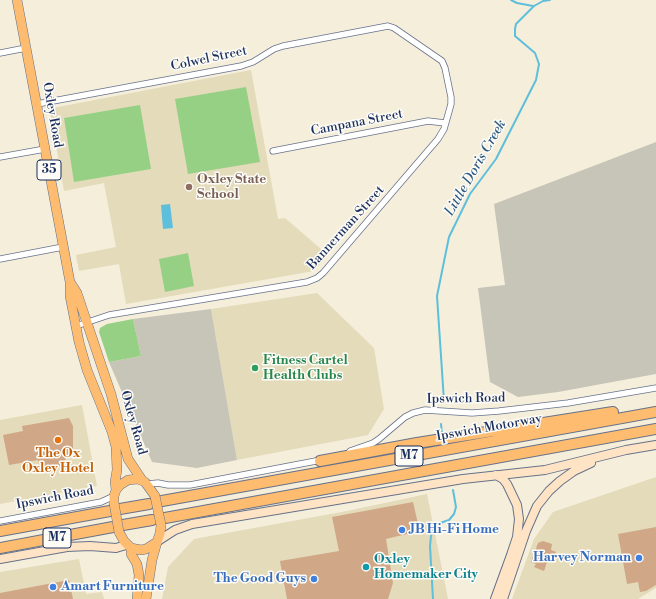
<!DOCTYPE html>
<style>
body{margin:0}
canvas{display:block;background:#f5eedb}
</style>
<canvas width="656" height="599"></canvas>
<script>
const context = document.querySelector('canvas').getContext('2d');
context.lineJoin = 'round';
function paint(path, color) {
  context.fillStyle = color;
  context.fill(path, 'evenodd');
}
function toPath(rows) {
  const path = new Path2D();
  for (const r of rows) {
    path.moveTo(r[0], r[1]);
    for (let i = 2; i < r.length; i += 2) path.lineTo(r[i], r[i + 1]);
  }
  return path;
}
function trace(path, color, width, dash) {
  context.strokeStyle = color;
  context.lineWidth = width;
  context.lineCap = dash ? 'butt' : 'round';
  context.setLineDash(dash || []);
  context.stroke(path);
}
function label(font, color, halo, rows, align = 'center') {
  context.font = font + ' "Libre Bodoni",serif';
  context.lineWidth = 3;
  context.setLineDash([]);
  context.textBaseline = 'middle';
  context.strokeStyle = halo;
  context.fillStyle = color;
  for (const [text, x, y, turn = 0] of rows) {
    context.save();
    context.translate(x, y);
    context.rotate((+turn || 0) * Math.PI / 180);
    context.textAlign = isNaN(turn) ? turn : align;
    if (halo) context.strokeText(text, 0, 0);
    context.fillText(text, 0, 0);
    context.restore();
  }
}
const built = toPath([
 [251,70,278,219,285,218,328,255,314,271,126,304,119,264,79,271,76,255,116,247,104,183,64,191,50,111,53,108],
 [317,293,374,348,384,409,368,435,237,460,211,309],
 [82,405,97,486,0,504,0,420],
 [656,477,656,588,638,599,512,599,534,539,553,512],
 [427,494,448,599,162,599,168,567,194,539,347,511],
 [79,559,86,594,102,592,104,599,0,599,0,572]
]);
const industrial = toPath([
 [656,142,656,374,558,392,518,397,490,382,478,288,505,285,494,204],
 [211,309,237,460,197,468,152,462,109,362,141,356,133,319]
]);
const green = toPath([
 [246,87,260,162,188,174,175,99],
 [140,105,151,169,74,182,64,118],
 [188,253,194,286,165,292,159,259],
 [133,319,141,356,109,362,99,332,100,328,107,324]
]);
const water = toPath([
 [170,204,173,228,163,229,161,205]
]);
const stream = toPath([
 [511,0,517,3,533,6],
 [444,401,437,296,449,237,470,194,496,159,536,80,539,64,535,53,515,36,515,29,516,24,534,6,543,1,550,0],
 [441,424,442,434],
 [433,599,430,546,431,536,433,530,437,524,449,520,454,514,456,507,453,490]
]);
const building = toPath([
 [69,418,73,426,73,456,69,454,61,466,40,470,38,460,9,465,3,435,23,431,22,426],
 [413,502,418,524,414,525,415,532,386,539,393,583,388,599,287,599,280,561,339,551,332,517],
 [656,527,656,585,646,591,640,592,638,582,627,584,618,534],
 [543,541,552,544,551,550,556,552,553,558,549,556,544,571,534,567,536,564,531,562,538,543],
 [69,580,73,599,0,599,0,593]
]);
const minor = toPath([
 [0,53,26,48],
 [37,104,241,66,253,62,274,49,283,46,388,26,394,28,442,61,445,68,451,97,451,104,448,115,444,129,438,139,323,273,317,278,307,282,109,315,76,326],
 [273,151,428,121,445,123],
 [0,157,45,149],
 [0,259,63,247],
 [350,451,373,443,379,439,405,417,413,413,425,410,472,413,499,411,568,403,656,388],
 [147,484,158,483,168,485,190,485,321,460],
 [0,521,101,502,114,496]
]);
const secondary = toPath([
 [158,541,175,530,192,524,463,479,545,470,626,450,656,445],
 [0,559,67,547,90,546,116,548,126,545],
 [495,599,511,555,517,537,519,519,517,505,507,484,503,479,496,475],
 [503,599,526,531,537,506,549,491,560,481,574,471,591,463]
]);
const primary = toPath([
 [17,0,70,282,70,296,79,342,87,370,112,432,116,447,117,470,115,482,116,490],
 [70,282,77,293,111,394,128,459,142,480],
 [114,503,114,496,116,490,120,485,128,480,138,479,145,482,155,496],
 [119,532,124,541,131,548,141,550,146,549,157,542,160,533,161,525],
 [131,548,131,554,137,564,139,575,137,599],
 [146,599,152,560,157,542]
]);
const motorway = toPath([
 [320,461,417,443,613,412],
 [162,501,656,412],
 [120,509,149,504],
 [165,518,656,429],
 [123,525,152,520],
 [0,531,110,511],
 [0,548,113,527]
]);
const primaryBridge = toPath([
 [155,496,161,525],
 [114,503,119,532]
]);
const markers = [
 [189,187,4,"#8d6e63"],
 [255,368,4,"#2e9e5b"],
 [58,440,4,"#e8710a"],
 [402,530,4,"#3f7fe0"],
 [639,558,4,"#3f7fe0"],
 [366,567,4,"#0f9aa8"],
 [314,579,4,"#3f7fe0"],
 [53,587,4,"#3f7fe0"]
];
const shields = [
 [49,170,24],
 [409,456,28],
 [57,538,28]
];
const shieldNames = [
 ["35",49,170],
 ["M7",409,456],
 ["M7",57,538]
];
const streetNames = [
 ["Colwel Street",209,59,-12],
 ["Oxley Road",52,115,80],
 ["Campana Street",357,123,-11],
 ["Bannerman Street",346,228,-48],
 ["Ipswich Road",466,399,-1],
 ["Oxley Road",133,423,74],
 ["Ipswich Motorway",489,428,-10],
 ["Ipswich Road",55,498,-11]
];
const educationNames = [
 ["Oxley State",197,180],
 ["School",197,195]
];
const leisureNames = [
 ["Fitness Cartel",263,361],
 ["Health Clubs",263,376]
];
const foodNames = [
 ["The Ox",58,454],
 ["Oxley Hotel",58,469]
];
const shopNames = [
 ["JB Hi-Fi Home",410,530],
 ["Harvey Norman",631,558,"right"],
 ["The Good Guys",306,579,"right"],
 ["Amart Furniture",61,587]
];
const cultureNames = [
 ["Oxley",374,560],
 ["Homemaker City",374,575]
];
const waterNames = [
 ["Little Doris Creek",476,168,-60]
];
paint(built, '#e3dbba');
paint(industrial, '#c6c5b8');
paint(green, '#96d084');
paint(water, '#5ebfdc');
trace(stream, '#5ebfdc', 2);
paint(building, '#d0a787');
trace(minor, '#67728a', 7);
trace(secondary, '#67728a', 10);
trace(primary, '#67728a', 10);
trace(motorway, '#67728a', 12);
trace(minor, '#fff', 5.5);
trace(secondary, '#fee4c5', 8);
trace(primary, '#fdbc6f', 9);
trace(motorway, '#fdbc6f', 10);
trace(primaryBridge, '#67728a', 10, []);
trace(primaryBridge, '#fdbc6f', 9);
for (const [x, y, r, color] of markers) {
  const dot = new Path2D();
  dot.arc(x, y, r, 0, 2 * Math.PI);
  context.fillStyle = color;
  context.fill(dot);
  trace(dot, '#fdfcf7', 1.5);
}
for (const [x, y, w] of shields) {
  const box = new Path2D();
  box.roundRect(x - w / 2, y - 10, w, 20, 3);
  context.fillStyle = '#fdfcf7';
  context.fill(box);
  trace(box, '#1b2f5e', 1);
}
label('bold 12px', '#1b2f5e', null, shieldNames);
label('13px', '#1b2f5e', '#fdfcf7', streetNames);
label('bold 13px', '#785e54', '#fdfcf7', educationNames, 'left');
label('bold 13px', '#27864d', '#fdfcf7', leisureNames, 'left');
label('bold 13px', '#c56008', '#fdfcf7', foodNames);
label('bold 13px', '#366cbe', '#fdfcf7', shopNames, 'left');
label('bold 13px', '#0d838f', '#fdfcf7', cultureNames, 'left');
label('italic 14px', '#2f5a84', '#fdfcf7', waterNames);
</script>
